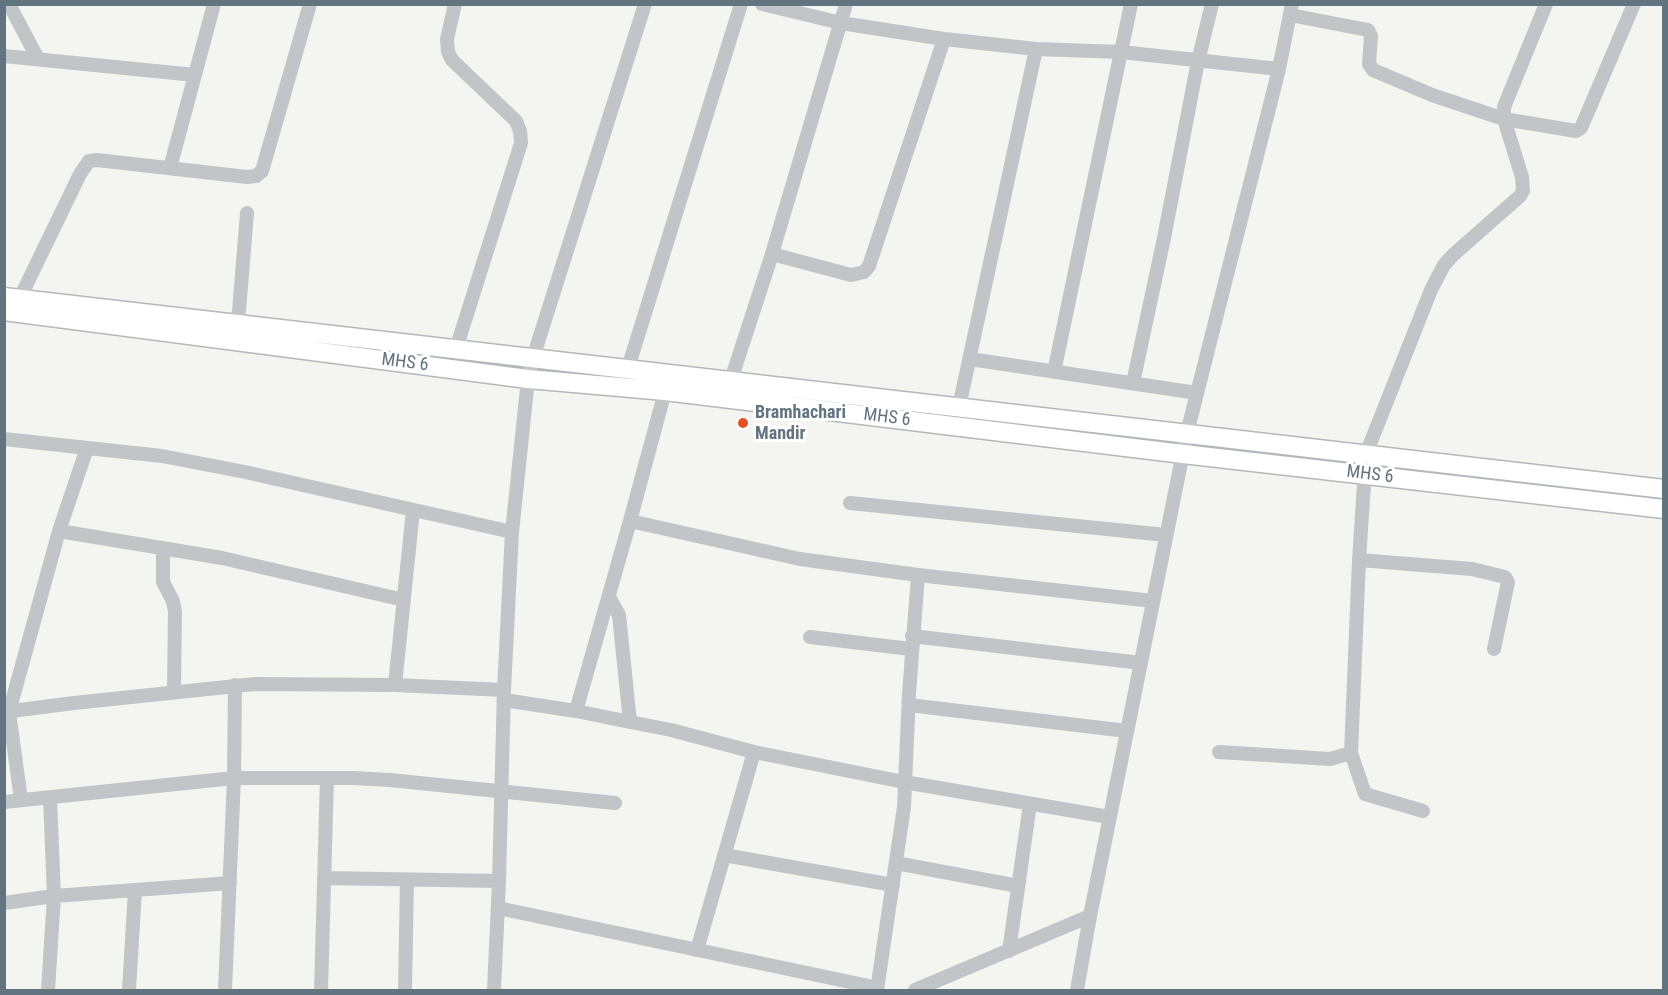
<!DOCTYPE html>
<style>
body{margin:0}
#map{position:relative;width:1668px;height:995px;overflow:hidden;background:#f4f4f0;font-family:"Roboto Condensed",sans-serif}
canvas{display:block}
.frame{position:absolute;inset:0;border:6px solid #637481;pointer-events:none}
</style>
<div id="map">
<canvas width="1668" height="995"></canvas>
<div class="frame"></div>
</div>
<script>
const context = document.querySelector('canvas').getContext('2d');
context.lineJoin = 'round';
function toPath(rows) {
  const path = new Path2D();
  for (const r of rows) {
    path.moveTo(r[0], r[1]);
    for (let i = 2; i < r.length; i += 2) path.lineTo(r[i], r[i + 1]);
  }
  return path;
}
function trace(path, color, width, dash) {
  context.strokeStyle = color;
  context.lineWidth = width;
  context.lineCap = dash ? 'butt' : 'round';
  context.setLineDash(dash || []);
  context.stroke(path);
}
function label(font, color, halo, rows, align = 'center') {
  context.font = font + ' "Roboto Condensed",sans-serif';
  context.lineWidth = 6;
  context.setLineDash([]);
  context.textBaseline = 'middle';
  context.strokeStyle = halo;
  context.fillStyle = color;
  for (const [text, x, y, turn = 0] of rows) {
    context.save();
    context.translate(x, y);
    context.rotate((+turn || 0) * Math.PI / 180);
    context.textAlign = isNaN(turn) ? turn : align;
    if (halo) context.strokeText(text, 0, 0);
    context.fillText(text, 0, 0);
    context.restore();
  }
}
const minor = toPath([
 [455,4,447,39,448,52,452,60,516,121,520,131,521,143,456,349],
 [762,4,841,23,944,39,1036,49,1121,52,1279,69],
 [11,8,38,59],
 [1290,15,1368,30,1371,36,1369,64,1373,70,1432,95,1504,119,1576,131,1581,128,1634,4],
 [4,56,195,75],
 [170,168,214,4],
 [772,254,851,275,864,272,869,266,944,39],
 [20,298,80,174,89,161,97,160,247,177,256,176,262,171,310,4],
 [238,323,247,213],
 [970,359,1197,393],
 [628,368,741,4],
 [1054,372,1131,4],
 [731,380,772,254,846,4],
 [1133,383,1164,238,1198,61,1212,4],
 [959,407,1036,49],
 [4,439,162,456,245,472,512,532],
 [850,503,1166,535],
 [630,521,800,559,918,575,1153,601],
 [59,531,222,558,404,600],
 [163,548,163,582,173,601,175,611,174,692],
 [1359,560,1472,569,1505,577,1508,582,1494,649],
 [609,597,619,615,630,722],
 [912,636,1141,663],
 [810,637,911,649],
 [395,685,413,510],
 [504,700,576,711,630,722,671,730,754,752,904,782,1109,817],
 [909,705,1127,731],
 [576,711,630,521,667,384],
 [4,712,74,703,255,684,395,685,504,690],
 [1219,752,1330,759,1351,753],
 [21,800,9,712,59,531,87,448],
 [4,802,234,778,353,778,390,780,615,803],
 [1423,811,1365,794,1351,753,1359,560,1366,454,1431,290,1444,265,1453,255,1520,196,1523,191,1522,177,1504,119,1504,107,1546,4],
 [724,855,893,885],
 [896,863,1018,886],
 [324,878,499,881],
 [4,903,54,896,230,883],
 [498,908,869,986,876,990],
 [697,950,754,752],
 [1009,951,1030,804],
 [48,990,54,896,50,798],
 [129,990,135,890],
 [225,990,234,778,235,685],
 [321,990,327,778],
 [405,990,407,880],
 [494,990,499,881,504,690,512,532,528,379,533,358,645,4],
 [877,990,904,807,909,694,918,575],
 [915,990,1090,916],
 [1077,990,1090,916,1187,433,1279,69,1292,4]
]);
const major = toPath([
 [4,297,1664,489],
 [4,311,528,379,665,391,1183,454,1664,509]
]);
const markers = [
 [743,423,6,"#e25023"]
];
const streetNames = [
 ["MHS 6",405,363,7],
 ["MHS 6",887,418,7],
 ["MHS 6",1370,475,7]
];
const poiNames = [
 ["Bramhachari",755,413],
 ["Mandir",755,434]
];
trace(major, '#b4b8bc', 21);
trace(minor, '#c1c5c8', 14);
trace(major, '#fff', 18);
for (const [x, y, r, color] of markers) {
  const dot = new Path2D();
  dot.arc(x, y, r, 0, 2 * Math.PI);
  context.fillStyle = color;
  context.fill(dot);
  trace(dot, '#fff', 2);
}
label('18px', '#637481', '#fff', streetNames);
label('bold 18px', '#637481', '#fff', poiNames, 'left');
</script>
